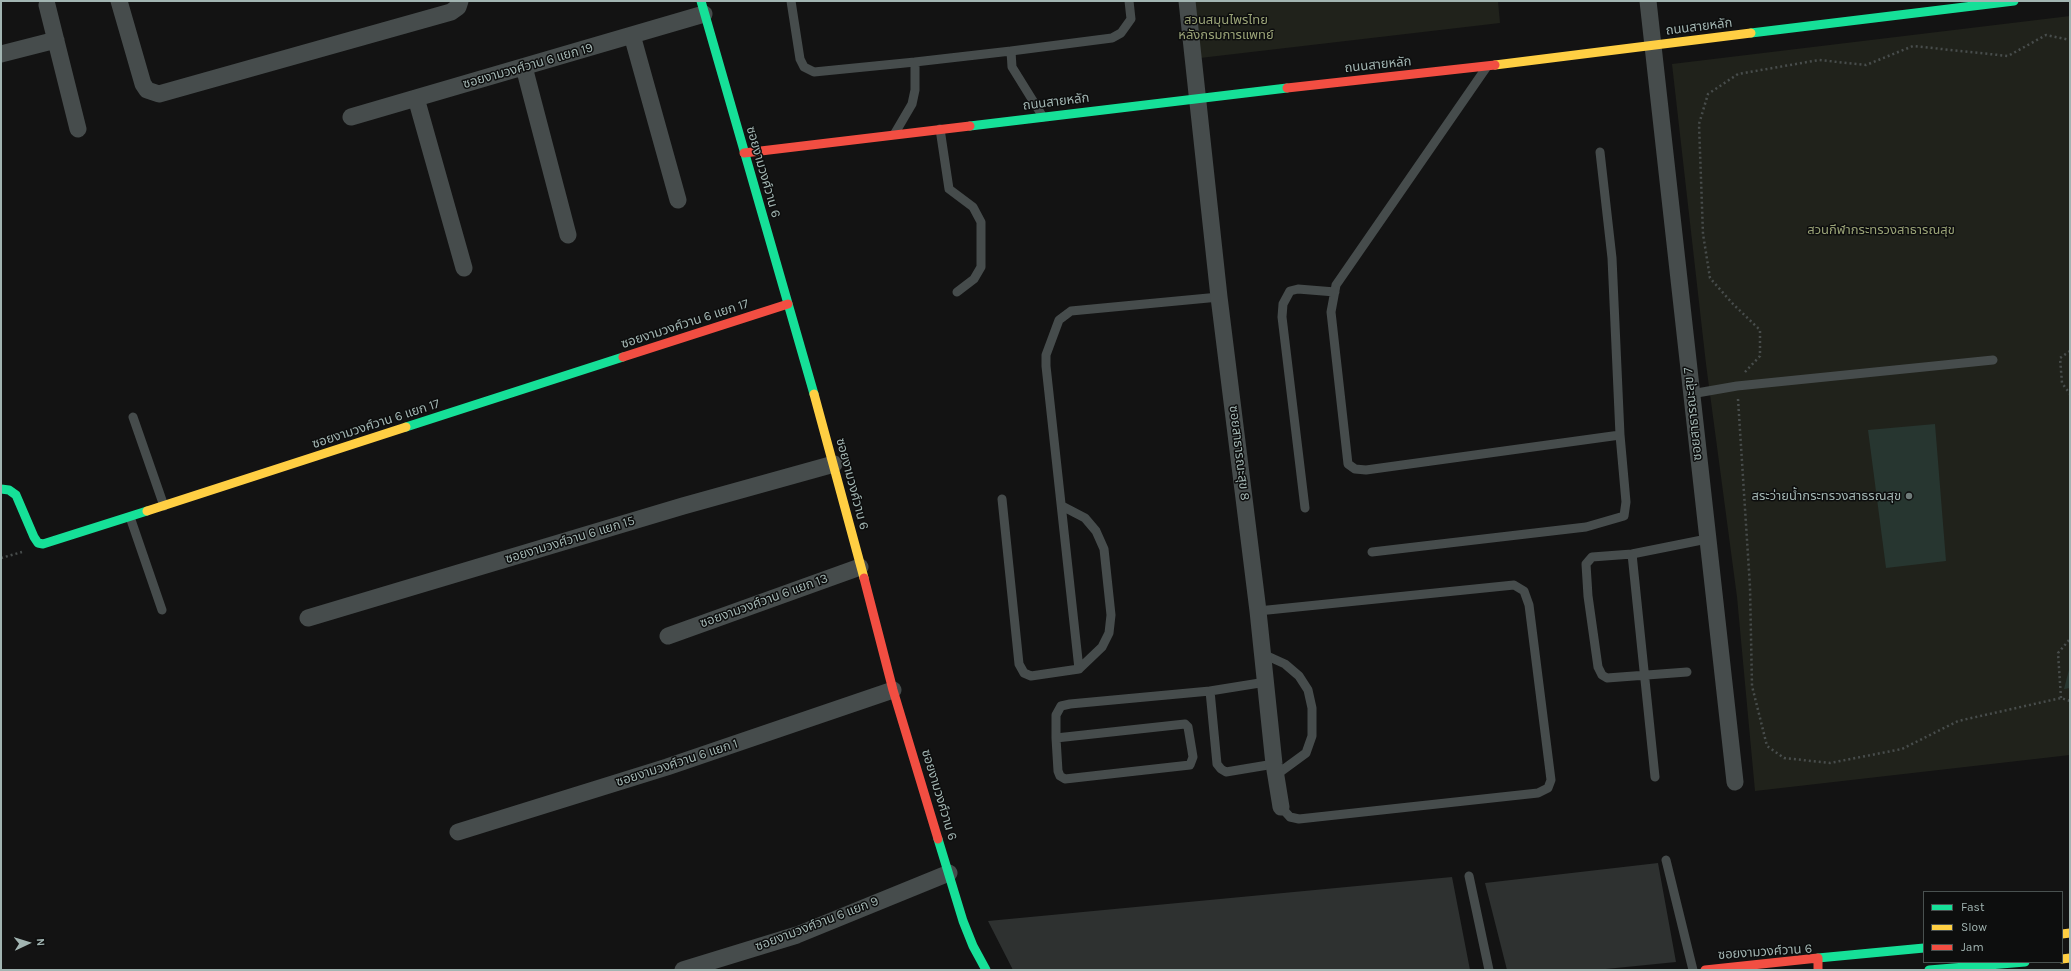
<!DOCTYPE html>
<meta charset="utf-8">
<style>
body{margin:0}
#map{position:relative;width:2071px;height:971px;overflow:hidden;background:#131313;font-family:Karla,sans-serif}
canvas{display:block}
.frame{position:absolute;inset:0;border:2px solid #a2b5b2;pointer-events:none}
.legend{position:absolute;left:1923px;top:891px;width:140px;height:72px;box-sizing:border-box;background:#0d0e0e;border:1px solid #495150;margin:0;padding:5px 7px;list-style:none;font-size:12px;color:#a2b5b2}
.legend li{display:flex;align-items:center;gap:8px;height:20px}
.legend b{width:20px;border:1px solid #495150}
.north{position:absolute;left:8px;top:923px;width:40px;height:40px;-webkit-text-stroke:3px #0d0e0e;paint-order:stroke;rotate:86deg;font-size:11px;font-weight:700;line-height:16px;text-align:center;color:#a2b5b2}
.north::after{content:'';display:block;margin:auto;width:14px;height:18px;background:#a2b5b2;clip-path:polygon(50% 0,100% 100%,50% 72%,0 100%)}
</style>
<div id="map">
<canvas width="2071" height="971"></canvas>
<div class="frame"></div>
<ul class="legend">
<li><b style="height:5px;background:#16e098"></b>Fast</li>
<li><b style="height:5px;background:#ffcf43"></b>Slow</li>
<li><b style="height:5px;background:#f24e42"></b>Jam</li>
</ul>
<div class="north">N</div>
</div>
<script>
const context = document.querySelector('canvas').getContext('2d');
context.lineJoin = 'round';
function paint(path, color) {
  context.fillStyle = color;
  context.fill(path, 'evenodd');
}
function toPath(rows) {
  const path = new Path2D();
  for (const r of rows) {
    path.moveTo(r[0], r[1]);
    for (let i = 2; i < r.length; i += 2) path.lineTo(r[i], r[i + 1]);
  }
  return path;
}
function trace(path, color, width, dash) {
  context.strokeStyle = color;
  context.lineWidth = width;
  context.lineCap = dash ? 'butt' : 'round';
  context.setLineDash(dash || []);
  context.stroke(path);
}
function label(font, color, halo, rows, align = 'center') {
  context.font = font + ' Karla,"Noto Sans Thai",sans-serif';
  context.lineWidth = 3;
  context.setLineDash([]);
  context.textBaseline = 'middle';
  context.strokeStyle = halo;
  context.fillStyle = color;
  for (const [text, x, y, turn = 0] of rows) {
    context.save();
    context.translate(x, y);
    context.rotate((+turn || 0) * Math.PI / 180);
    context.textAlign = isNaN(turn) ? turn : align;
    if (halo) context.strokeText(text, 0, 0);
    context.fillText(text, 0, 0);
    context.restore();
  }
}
const green = toPath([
 [1192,1,1498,1,1500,23,1200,58],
 [2070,16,2070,755,1755,791,1737,597,1706,364,1672,64]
]);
const water = toPath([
 [1935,424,1946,561,1886,568,1868,430],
 [2070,666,2070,688,2064,689]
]);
const building = toPath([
 [1658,863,1676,962,1596,970,1507,970,1485,883],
 [1452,877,1470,970,1013,970,988,921]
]);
const path = toPath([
 [2070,351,2060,358,2062,383,2070,394],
 [1745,372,1760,356,1760,330,1733,304,1710,278,1703,234,1699,124,1708,94,1738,74,1819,60,1866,65,1913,46,2008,56,2046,35,2070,40],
 [1738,399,1750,587,1752,686,1767,746,1784,758,1830,763,1902,749,1958,721,2061,698,2070,701],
 [1,558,22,552],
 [2061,698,2058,653,2070,639]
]);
const lane = toPath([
 [791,1,800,59,804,67,814,72,915,62,915,90,912,104,895,133],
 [915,62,1011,51],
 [1486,68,1336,285,1331,312,1348,464,1355,469,1366,470,1620,435,1612,258,1600,152],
 [1043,117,1012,67,1011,51,1112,38,1121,33,1131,19,1129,1],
 [940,129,949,189,973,207,981,222,981,267,974,279,957,292],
 [1691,394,1737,386,1993,360],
 [133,417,164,506],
 [1002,499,1019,664,1024,673,1031,676,1079,669,1046,366,1046,355,1059,320,1071,311,1219,297],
 [1062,506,1085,518,1096,531,1104,549,1111,615,1109,633,1102,647,1079,669],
 [1305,508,1282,317,1283,304,1290,291,1298,289,1335,292],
 [130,517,162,610],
 [1372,552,1586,527,1624,516,1626,502,1620,435],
 [1632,554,1655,777],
 [1258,611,1514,585,1524,591,1529,605,1551,780,1548,788,1538,793,1299,819,1290,817,1281,807],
 [1263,654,1285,664,1299,676,1308,690,1312,708,1312,736,1306,753,1276,775],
 [1687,672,1607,678,1602,675,1598,667,1588,596,1586,564,1592,557,1632,554,1707,539],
 [1210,691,1266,682],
 [1056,738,1185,724,1188,727,1193,757,1190,765,1065,779,1060,776,1058,771,1056,738,1056,715,1061,706,1070,704,1210,691,1217,764,1221,769,1226,772,1274,764],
 [1666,860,1693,970],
 [1469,876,1489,970]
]);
const street = toPath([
 [119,1,143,84,147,90,159,94,451,12,458,7,460,1],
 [1187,1,1219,297,1258,611,1274,764,1281,807],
 [1648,1,1735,782],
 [47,5,78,129],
 [632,35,678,200],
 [1,54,56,40],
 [524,67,568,235],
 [416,98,464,268],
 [351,117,704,14],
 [308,618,683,506,834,464],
 [668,636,860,567],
 [458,832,667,767,893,690],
 [683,970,797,935,949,873]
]);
const fast = toPath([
 [701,1,814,394],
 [1751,33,2014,1],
 [970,126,1287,88],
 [406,427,623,357],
 [1,489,9,490,16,495,34,537,38,543,43,544,147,511],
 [938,839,963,921,973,946,986,970],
 [1818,958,1924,948],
 [1929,970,2025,962]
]);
const slow = toPath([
 [1495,65,1751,33],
 [814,394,864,578],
 [147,511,406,427],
 [2062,934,2070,933],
 [2062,959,2070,958]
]);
const jam = toPath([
 [1287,88,1495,65],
 [744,153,970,126],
 [623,357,788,304],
 [864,578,893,690,938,839],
 [1705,970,1818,958,1818,970]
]);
const markers = [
 [1909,496,4,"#707c7a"]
];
const parkNames = [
 ["สวนสมุนไพรไทย",1226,20],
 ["หลังกรมการแพทย์",1226,35],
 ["สวนกีฬากระทรวงสาธารณสุข",1881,230]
];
const streetNames = [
 ["ถนนสายหลัก",1699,27,-7],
 ["ถนนสายหลัก",1378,65,-6],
 ["ซอยงามวงศ์วาน 6 แยก 19",528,66,-16],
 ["ถนนสายหลัก",1056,102,-7],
 ["ซอยงามวงศ์วาน 6",763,172,74],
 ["ซอยงามวงศ์วาน 6 แยก 17",685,324,-18],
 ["ซอยสาธารณะสุข 7",1693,414,-96],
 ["ซอยงามวงศ์วาน 6 แยก 17",376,424,-18],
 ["ซอยสาธารณะสุข 8",1239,453,83],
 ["ซอยงามวงศ์วาน 6",852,484,75],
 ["ซอยงามวงศ์วาน 6 แยก 15",570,540,-17],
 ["ซอยงามวงศ์วาน 6 แยก 13",764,601,-20],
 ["ซอยงามวงศ์วาน 6 แยก 1",677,763,-18],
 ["ซอยงามวงศ์วาน 6",939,795,73],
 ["ซอยงามวงศ์วาน 6 แยก 9",817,924,-21],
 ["ซอยงามวงศ์วาน 6",1765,952,-4]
];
const poiNames = [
 ["สระว่ายน้ำกระทรวงสาธรณสุข",1901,496]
];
paint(green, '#20221b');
paint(water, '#273630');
paint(building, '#2e3130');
trace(path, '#484d4c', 2.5, [2, 3]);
trace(lane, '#464c4c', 9);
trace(street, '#464c4c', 17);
trace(fast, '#16e098', 9);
trace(slow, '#ffcf43', 9);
trace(jam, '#f24e42', 9);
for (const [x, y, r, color] of markers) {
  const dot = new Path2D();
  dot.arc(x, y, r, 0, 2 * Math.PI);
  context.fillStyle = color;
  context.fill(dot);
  trace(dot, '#0d0e0e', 1.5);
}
label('13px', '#9aa377', '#0d0e0e', parkNames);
label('13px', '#a2b5b2', '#0d0e0e', streetNames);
label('13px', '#a2b5b2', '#0d0e0e', poiNames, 'right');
</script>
